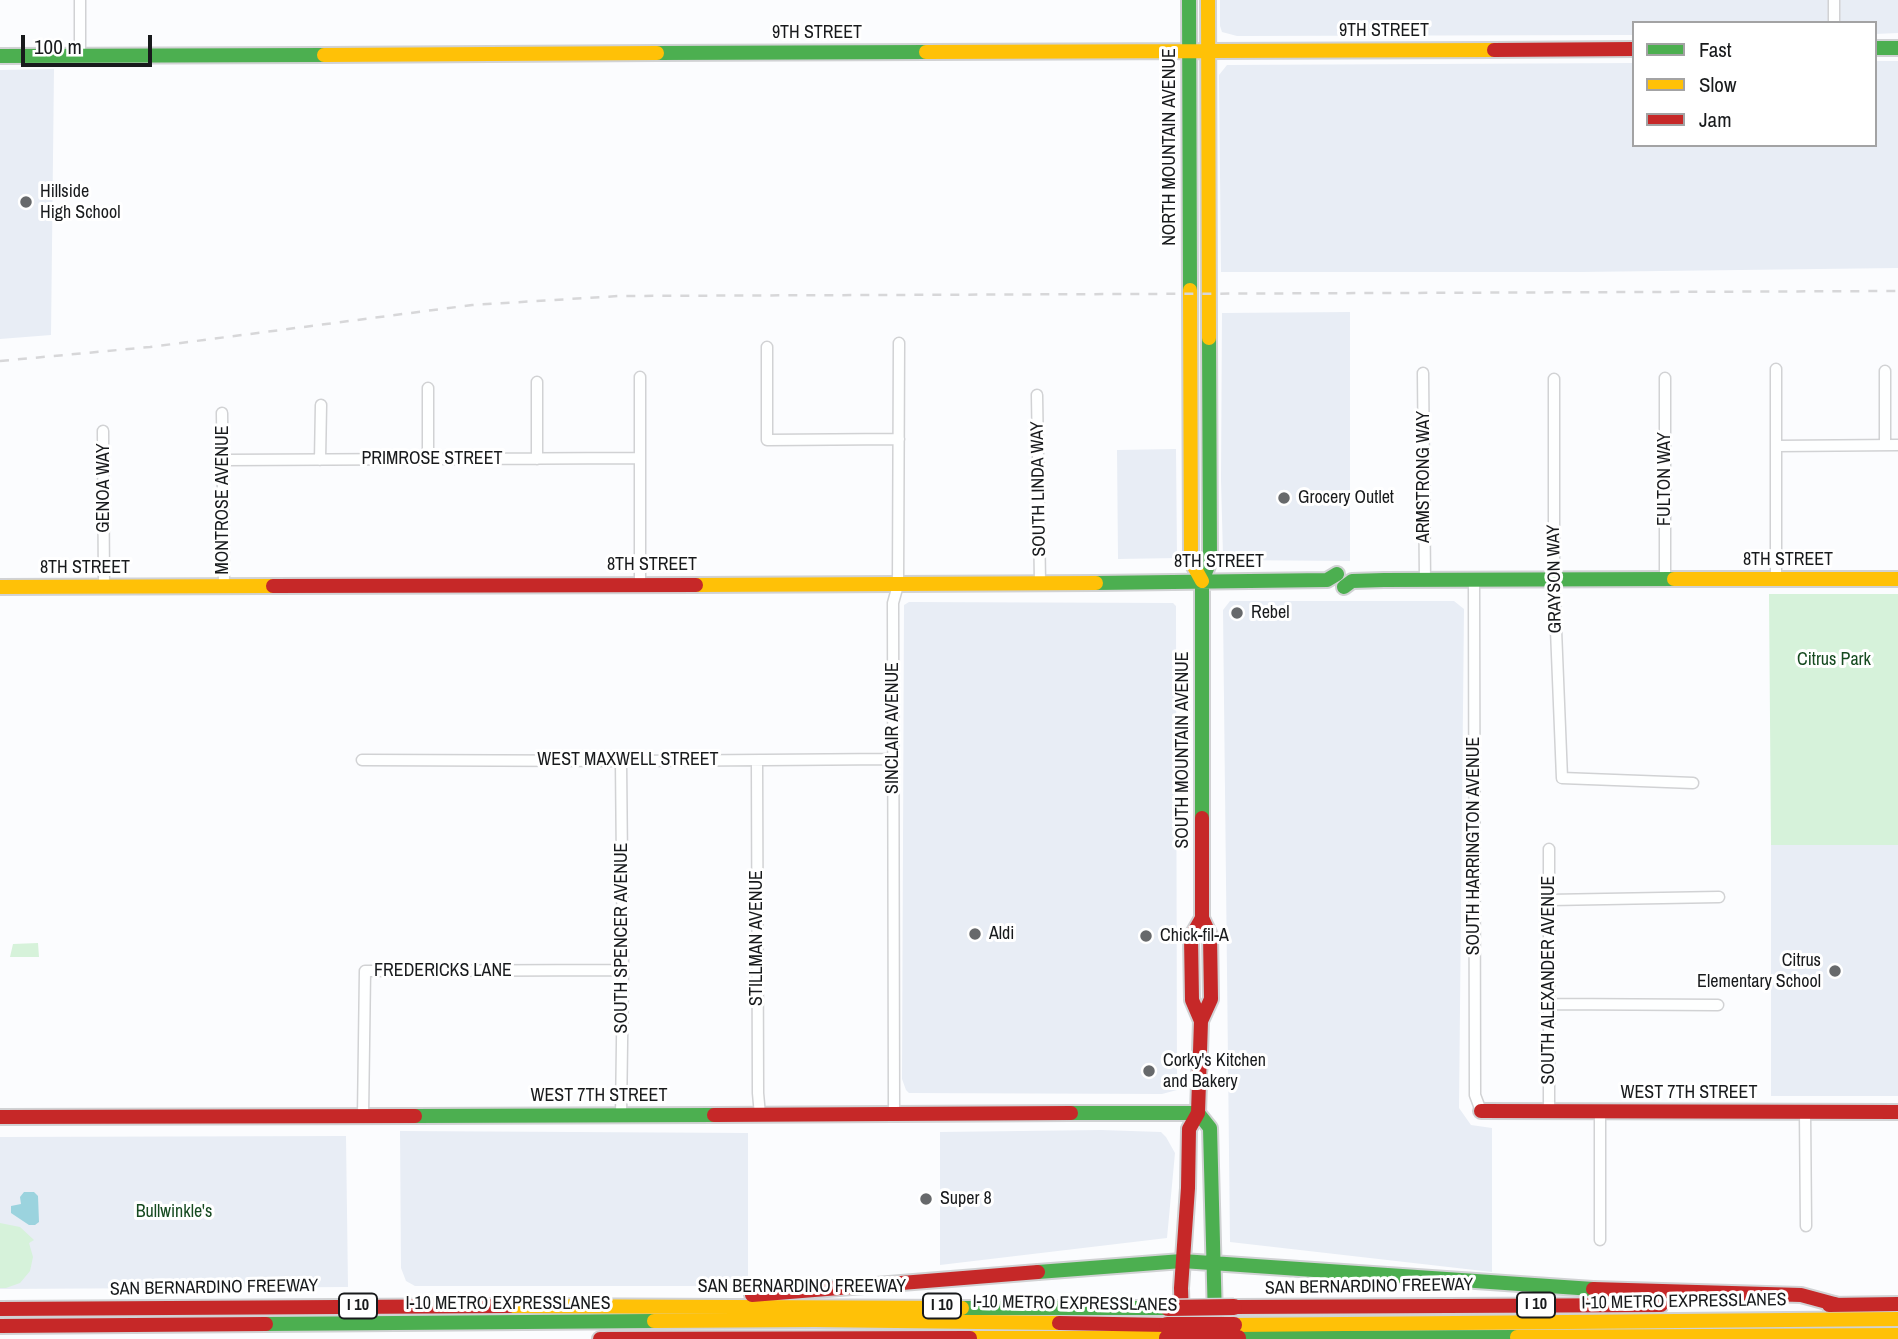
<!DOCTYPE html>
<style>
body{margin:0}
#map{position:relative;width:1898px;height:1339px;overflow:hidden;background:#fbfcfe;font-family:"Archivo Narrow",sans-serif}
canvas{display:block}
.legend{position:absolute;left:1632px;top:21px;width:245px;height:126px;box-sizing:border-box;background:#fff;border:2px solid #a3a3a4;margin:0;padding:9px 12px;list-style:none;font-size:21px;color:#181a1c}
.legend li{display:flex;align-items:center;gap:14px;height:35px}
.legend b{width:35px;border:2px solid #a3a3a4}
.scale{position:absolute;left:21px;top:35px;width:131px;height:32px;box-sizing:border-box;border:4px solid #181a1c;border-top:0;padding-left:9px;font-size:21px;line-height:24px;white-space:nowrap;color:#181a1c;-webkit-text-stroke:5px #fff;paint-order:stroke}
</style>
<div id="map">
<canvas width="1898" height="1339"></canvas>
<ul class="legend">
<li><b style="height:9px;background:#4caf50"></b>Fast</li>
<li><b style="height:9px;background:#ffc107"></b>Slow</li>
<li><b style="height:9px;background:#c62828"></b>Jam</li>
</ul>
<div class="scale">100 m</div>
</div>
<script>
const context = document.querySelector('canvas').getContext('2d');
context.lineJoin = 'round';
function paint(path, color) {
  context.fillStyle = color;
  context.fill(path, 'evenodd');
}
function toPath(rows) {
  const path = new Path2D();
  for (const r of rows) {
    path.moveTo(r[0], r[1]);
    for (let i = 2; i < r.length; i += 2) path.lineTo(r[i], r[i + 1]);
  }
  return path;
}
function trace(path, color, width, dash) {
  context.strokeStyle = color;
  context.lineWidth = width;
  context.lineCap = dash ? 'butt' : 'round';
  context.setLineDash(dash || []);
  context.stroke(path);
}
function label(font, color, halo, rows, align = 'center') {
  context.font = font + ' "Archivo Narrow",sans-serif';
  context.lineWidth = 6;
  context.setLineDash([]);
  context.textBaseline = 'middle';
  context.strokeStyle = halo;
  context.fillStyle = color;
  for (const [text, x, y, turn = 0] of rows) {
    context.save();
    context.translate(x, y);
    context.rotate((+turn || 0) * Math.PI / 180);
    context.textAlign = isNaN(turn) ? turn : align;
    if (halo) context.strokeText(text, 0, 0);
    context.fillText(text, 0, 0);
    context.restore();
  }
}
const built = toPath([
 [1220,0,1898,0,1898,33,1875,34,1875,23,1634,23,1634,35,1237,36,1222,32,1220,26],
 [1875,61,1898,61,1898,268,1582,272,1221,272,1219,75,1227,65,1634,63,1634,145,1875,145],
 [54,69,51,335,0,339,0,70],
 [1350,312,1350,561,1226,560,1223,556,1221,480,1222,313],
 [1176,449,1177,558,1118,559,1117,450],
 [1230,601,1454,601,1464,609,1459,1108,1471,1125,1492,1128,1492,1272,1230,1242,1223,610],
 [909,602,1173,603,1176,606,1177,1090,1162,1094,909,1093,906,1090,902,1079,904,605],
 [1771,845,1898,845,1898,1096,1771,1096],
 [1101,1130,1161,1132,1166,1137,1175,1153,1167,1238,940,1265,940,1132],
 [400,1131,748,1133,748,1286,415,1286,406,1281,401,1268],
 [346,1136,348,1287,0,1289,0,1137]
]);
const green = toPath([
 [1769,594,1898,594,1898,845,1771,845],
 [38,943,39,957,10,957,13,944],
 [0,1223,20,1227,34,1240,29,1243,33,1257,30,1271,20,1283,6,1288,0,1288]
]);
const water = toPath([
 [24,1192,34,1192,38,1196,39,1222,35,1225,29,1225,11,1213,11,1206,21,1204,20,1197]
]);
const street = toPath([
 [1834,0,1834,23],
 [80,56,80,0],
 [767,347,767,440,899,439],
 [1776,369,1776,580],
 [1885,371,1885,445],
 [1423,373,1425,580],
 [640,377,640,584],
 [1665,378,1665,580],
 [1554,379,1554,580,1562,778,1693,783],
 [537,382,537,459],
 [428,388,428,459],
 [1037,395,1040,582],
 [222,413,224,586],
 [103,431,104,587],
 [1776,446,1898,445],
 [223,460,640,458],
 [320,460,321,405],
 [1474,580,1475,1095,1481,1111],
 [362,760,633,761,893,759],
 [621,761,623,970,621,1116],
 [757,761,758,1093,760,1115],
 [1549,900,1719,897],
 [1549,1004,1718,1005],
 [1549,1112,1549,849],
 [1600,1112,1600,1240],
 [1805,1112,1806,1226],
 [894,1114,893,603,898,585,899,343],
 [363,1116,365,971,623,970]
]);
const fast = toPath([
 [1189,0,1190,290],
 [1875,48,1898,48],
 [657,53,926,52],
 [0,56,324,55],
 [1096,583,1327,580,1337,574],
 [1344,587,1352,581,1384,580,1674,579],
 [1202,818,1202,581,1210,561,1209,338],
 [1071,1113,1198,1113],
 [1198,1113,1210,1128,1215,1319],
 [415,1116,714,1115],
 [1038,1272,1182,1261,1593,1289],
 [962,1308,1168,1308],
 [266,1324,654,1321],
 [1238,1338,1517,1337]
]);
const slow = toPath([
 [1208,0,1209,338],
 [926,52,1494,50],
 [324,55,657,53],
 [1190,290,1191,561,1202,581],
 [1674,579,1898,579],
 [696,585,1096,583],
 [0,587,273,586],
 [509,1306,962,1308],
 [654,1321,815,1320,1059,1323],
 [1234,1325,1898,1319],
 [1517,1337,1898,1335],
 [970,1338,1167,1338]
]);
const jam = toPath([
 [1494,50,1634,49],
 [273,586,696,585],
 [1201,1021,1192,1000,1191,937,1202,918],
 [1481,1111,1898,1112],
 [714,1115,1071,1113],
 [0,1117,415,1116],
 [1593,1289,1801,1295,1838,1305],
 [752,1295,1038,1272],
 [1829,1305,1898,1304],
 [1234,1307,1661,1305],
 [0,1309,509,1306],
 [1182,1319,1181,1288,1188,1188,1189,1129,1198,1113,1201,1021,1211,999,1210,935,1202,918,1202,818],
 [1059,1323,1167,1325],
 [0,1326,266,1324],
 [600,1339,970,1338]
]);
const rail = toPath([
 [0,361,150,347,472,305,619,296,1898,291]
]);
const jamBridge = toPath([
 [1168,1308,1234,1307],
 [1167,1325,1234,1325],
 [1167,1338,1238,1338]
]);
const markers = [
 [26,202,7,"#67696b"],
 [1284,498,7,"#67696b"],
 [1237,613,7,"#67696b"],
 [975,934,7,"#67696b"],
 [1146,936,7,"#67696b"],
 [1835,971,7,"#67696b"],
 [1149,1071,7,"#67696b"],
 [926,1199,7,"#67696b"]
];
const shields = [
 [1536,1305,38],
 [358,1306,38],
 [942,1306,38]
];
const shieldNames = [
 ["I 10",1536,1305],
 ["I 10",358,1306],
 ["I 10",942,1306]
];
const streetNames = [
 ["9TH STREET",1384,31],
 ["9TH STREET",817,33],
 ["NORTH MOUNTAIN AVENUE",1170,147,-90],
 ["PRIMROSE STREET",432,459],
 ["ARMSTRONG WAY",1424,477,-90],
 ["FULTON WAY",1665,479,-90],
 ["GENOA WAY",104,488,-90],
 ["SOUTH LINDA WAY",1039,489,-91],
 ["MONTROSE AVENUE",223,500,-90],
 ["8TH STREET",1788,560],
 ["8TH STREET",1219,562],
 ["8TH STREET",652,565],
 ["8TH STREET",85,568],
 ["GRAYSON WAY",1555,579,-91],
 ["SINCLAIR AVENUE",893,728,-90],
 ["SOUTH MOUNTAIN AVENUE",1183,750,-90],
 ["WEST MAXWELL STREET",628,760],
 ["SOUTH HARRINGTON AVENUE",1474,846,-90],
 ["SOUTH SPENCER AVENUE",622,938,-90],
 ["STILLMAN AVENUE",757,938,-90],
 ["FREDERICKS LANE",443,971],
 ["SOUTH ALEXANDER AVENUE",1549,980,-90],
 ["WEST 7TH STREET",1689,1093],
 ["WEST 7TH STREET",599,1096],
 ["SAN BERNARDINO FREEWAY",802,1287],
 ["SAN BERNARDINO FREEWAY",1369,1287,-1],
 ["SAN BERNARDINO FREEWAY",214,1288,-1],
 ["I-10 METRO EXPRESSLANES",1684,1302,-1],
 ["I-10 METRO EXPRESSLANES",508,1304],
 ["I-10 METRO EXPRESSLANES",1075,1304,1]
];
const poiNames = [
 ["Hillside",40,192],
 ["High School",40,213],
 ["Grocery Outlet",1298,498],
 ["Rebel",1251,613],
 ["Aldi",989,934],
 ["Chick-fil-A",1160,936],
 ["Citrus",1821,961,"right"],
 ["Elementary School",1821,982,"right"],
 ["Corky's Kitchen",1163,1061],
 ["and Bakery",1163,1082],
 ["Super 8",940,1199]
];
const parkNames = [
 ["Citrus Park",1834,660],
 ["Bullwinkle's",174,1212]
];
paint(built, '#e8edf5');
paint(green, '#d6f2da');
paint(water, '#9bd3de');
trace(street, '#d1d2d4', 13);
trace(fast, '#d1d2d4', 18);
trace(slow, '#d1d2d4', 18);
trace(jam, '#d1d2d4', 18);
trace(street, '#feffff', 10);
trace(fast, '#4caf50', 14);
trace(slow, '#ffc107', 14);
trace(jam, '#c62828', 14);
trace(rail, '#d7d7d9', 2.5, [9, 9]);
trace(jamBridge, '#d1d2d4', 19, []);
trace(jamBridge, '#c62828', 16);
for (const [x, y, r, color] of markers) {
  const dot = new Path2D();
  dot.arc(x, y, r, 0, 2 * Math.PI);
  context.fillStyle = color;
  context.fill(dot);
  trace(dot, '#fff', 2.5);
}
for (const [x, y, w] of shields) {
  const box = new Path2D();
  box.roundRect(x - w / 2, y - 12.5, w, 25, 5);
  context.fillStyle = '#fff';
  context.fill(box);
  trace(box, '#181a1c', 2);
}
label('bold 16px', '#181a1c', null, shieldNames);
label('18px', '#181a1c', '#fff', streetNames);
label('18px', '#181a1c', '#fff', poiNames, 'left');
label('18px', '#164a20', '#fff', parkNames);
</script>
